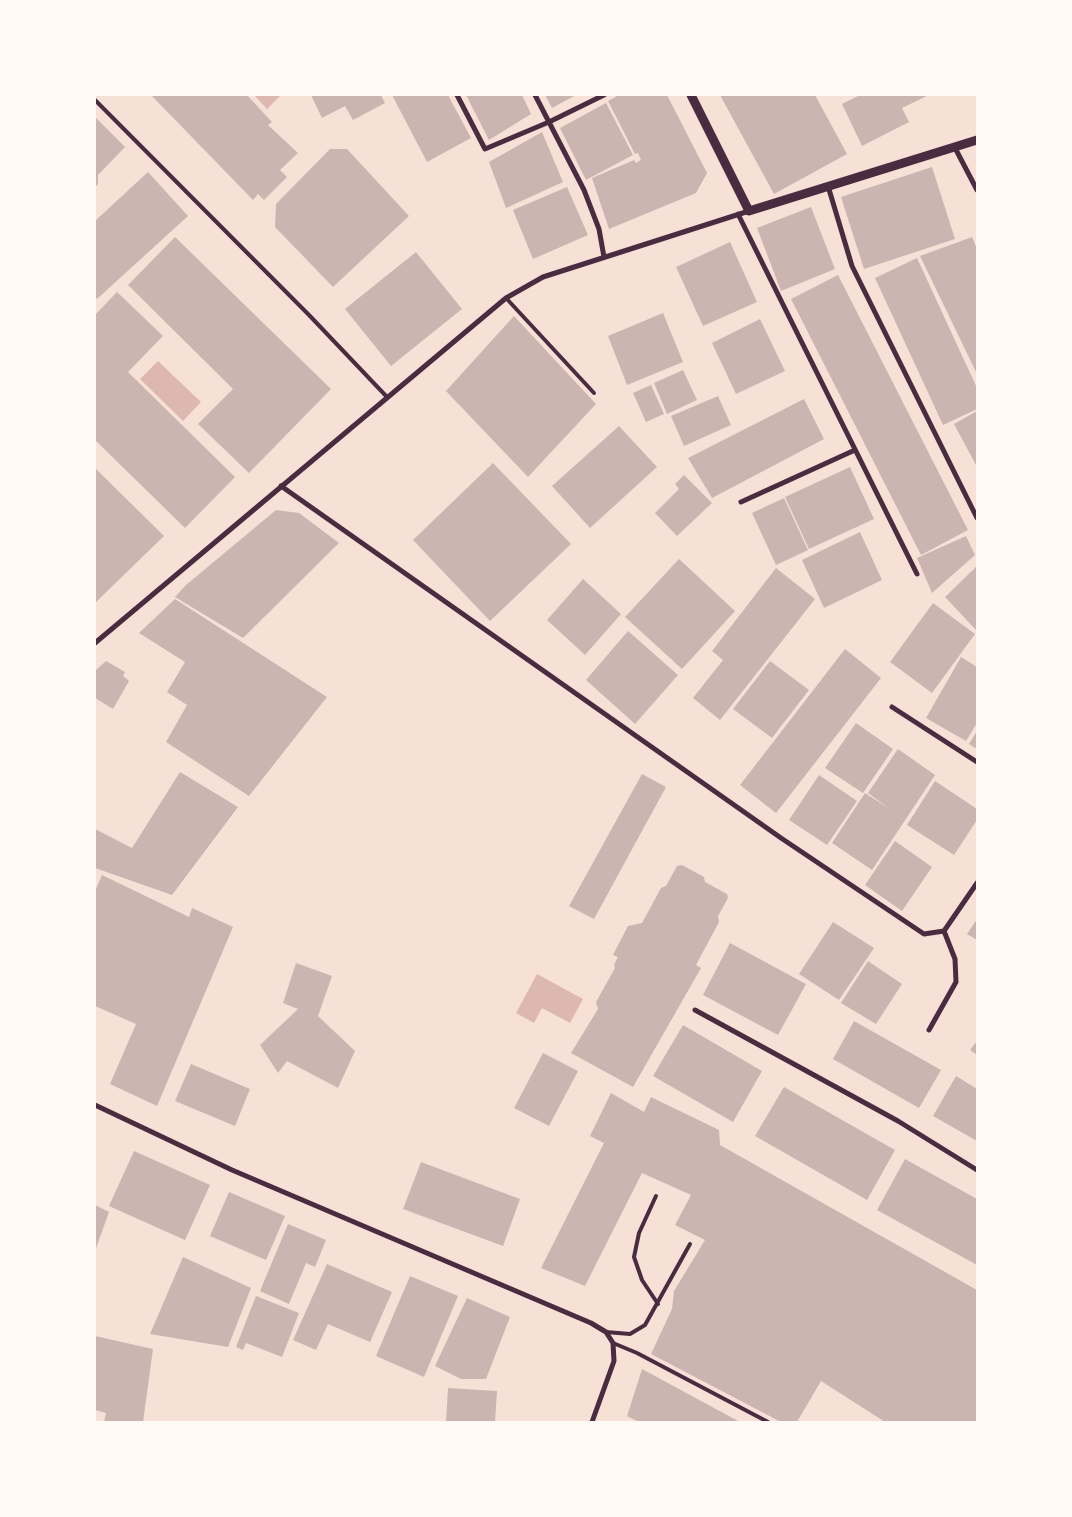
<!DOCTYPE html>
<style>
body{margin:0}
#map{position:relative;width:1072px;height:1517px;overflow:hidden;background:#f7e1d7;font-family:"Alegreya Sans",sans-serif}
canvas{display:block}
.frame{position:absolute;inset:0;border:96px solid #fffaf5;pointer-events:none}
</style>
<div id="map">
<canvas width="1072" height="1517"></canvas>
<div class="frame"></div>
</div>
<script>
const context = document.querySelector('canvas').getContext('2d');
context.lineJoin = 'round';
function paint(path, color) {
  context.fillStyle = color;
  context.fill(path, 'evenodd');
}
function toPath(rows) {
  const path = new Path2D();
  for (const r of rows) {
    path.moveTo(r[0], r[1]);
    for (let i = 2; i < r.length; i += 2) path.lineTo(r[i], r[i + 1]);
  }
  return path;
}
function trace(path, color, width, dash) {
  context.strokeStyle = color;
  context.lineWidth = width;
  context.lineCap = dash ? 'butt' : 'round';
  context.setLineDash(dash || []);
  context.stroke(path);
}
const water = toPath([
 [254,95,281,95,267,109],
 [158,361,201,402,183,421,140,379],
 [537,974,583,999,570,1023,542,1008,534,1023,516,1013]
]);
const building = toPath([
 [151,95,247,95,272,122,268,125,298,153,280,170,287,177,264,200,258,194,253,200],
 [311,95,381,95,385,103,353,120,345,106,322,118],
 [392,95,448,95,471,138,427,162],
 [466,95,522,95,531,114,489,140],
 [545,95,576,95,552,108],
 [619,95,667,95,707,173,696,193,609,229,592,178,634,160,636,163,641,160,638,153,635,154,608,101],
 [720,95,815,95,847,154,774,194],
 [860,95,929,95,902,108,909,122,862,146,842,104],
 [606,103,633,155,586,180,560,128],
 [95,117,125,147,98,175,98,184,95,187],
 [542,132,563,182,506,208,489,162],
 [330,149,347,149,409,216,333,287,275,227,276,204],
 [932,167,955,239,864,269,841,197],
 [148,172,188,216,97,299,95,297,95,221],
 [567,187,588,235,533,259,513,210],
 [811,207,835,269,781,291,757,228],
 [175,237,331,389,249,473,198,424,233,389,128,285],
 [972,237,977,249,977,374,920,256],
 [730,242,757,302,703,326,676,267],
 [416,252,462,309,391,366,345,309],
 [917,258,977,388,977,409,943,425,875,278],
 [838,275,968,530,921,555,791,299],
 [117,292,163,336,128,372,235,477,185,528,95,440,95,315],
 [663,313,683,362,627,385,608,336],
 [514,316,596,404,528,477,446,391],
 [760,319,785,371,736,394,712,343],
 [683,370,697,400,667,414,654,383],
 [651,385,664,414,646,422,633,393],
 [718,396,731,425,684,446,671,416],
 [804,399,824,439,712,498,688,458],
 [977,411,977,467,954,424],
 [619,426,657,467,590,528,552,486],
 [493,463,571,544,490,621,413,540],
 [850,467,874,519,809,549,785,497],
 [95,468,164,536,95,603],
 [684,475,712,503,677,536,655,513,679,489,675,484],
 [784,498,808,550,776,565,752,513],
 [276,510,299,513,339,543,243,638,175,597,186,585],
 [860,532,882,580,824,608,802,560],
 [966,536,975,555,932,593,917,558],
 [679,559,735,611,682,669,625,617],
 [977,566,977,631,945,597],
 [776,568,815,599,720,720,693,698,723,660,712,651],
 [583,579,621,614,585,655,547,620],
 [175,599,327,697,249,796,166,742,187,705,167,692,185,662,139,633],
 [933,603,975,634,932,693,890,662],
 [628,631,678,675,635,724,586,680],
 [845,649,881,678,776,813,740,785],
 [961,657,977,667,977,723,966,741,926,718],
 [106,661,125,672,123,676,129,681,113,709,95,698,95,671],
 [770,661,809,690,772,738,733,709],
 [856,723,893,749,863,793,825,768],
 [977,731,977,749,969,744],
 [898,749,935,775,872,870,832,843,865,793,890,809,868,793],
 [180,772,238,807,172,895,95,868,95,829,132,848],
 [642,774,666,787,594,919,569,906],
 [819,775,857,801,827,845,789,820],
 [935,781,977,809,977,820,954,855,907,825],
 [895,841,932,867,902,911,865,885],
 [682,865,704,877,705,882,727,894,728,898,718,916,719,922,696,965,701,968,633,1087,571,1053,598,1009,596,1002,615,968,614,965,618,957,613,955,628,926,642,923,661,888,666,886,677,866],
 [102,875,189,917,192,908,233,927,157,1106,110,1084,136,1024,95,1006,95,891],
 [977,919,977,940,967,934],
 [833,922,874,948,839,1000,799,974],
 [730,943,806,984,778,1035,703,995],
 [868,961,902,984,876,1024,841,1003],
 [296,963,332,976,318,1016,355,1051,338,1088,287,1061,278,1073,260,1045,298,1009,283,1003],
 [854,1021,941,1070,919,1108,833,1059],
 [683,1025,762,1071,733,1122,653,1076],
 [977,1041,977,1055,970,1050],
 [543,1053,578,1071,549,1126,514,1108],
 [191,1064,250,1089,235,1126,175,1101],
 [956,1076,977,1089,977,1141,933,1116],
 [784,1087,895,1150,867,1200,755,1136],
 [611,1093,644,1112,651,1097,719,1130,720,1145,977,1290,977,1422,885,1422,821,1381,797,1422,781,1422,651,1354,672,1309,674,1291,705,1240,675,1225,691,1195,642,1173,585,1286,541,1268,604,1143,590,1136],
 [134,1151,210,1185,185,1240,109,1206],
 [905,1159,977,1199,977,1265,877,1210],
 [421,1162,520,1199,503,1246,403,1209],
 [229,1192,285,1216,266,1260,210,1236],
 [95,1205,109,1212,95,1251],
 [288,1224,326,1240,315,1267,306,1263,289,1304,260,1291],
 [183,1257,251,1288,228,1347,150,1334],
 [327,1264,392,1292,370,1342,328,1324,316,1350,293,1340],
 [410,1276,458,1296,424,1377,376,1356],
 [256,1296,299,1313,282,1357,246,1343,243,1350,236,1347],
 [467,1298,510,1317,486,1379,461,1379,435,1366],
 [95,1336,153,1349,143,1422,104,1422,106,1413,95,1410],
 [642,1369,740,1422,639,1422,627,1416],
 [448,1388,497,1391,495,1422,446,1422]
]);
const service = toPath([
 [95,100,309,315,387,397],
 [506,298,594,393],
 [656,1196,639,1233,634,1257,642,1280,658,1304],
 [606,1332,630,1334,645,1325,690,1244],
 [613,1343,637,1353,768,1422]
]);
const minor = toPath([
 [457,95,485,149,549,122,604,95],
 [535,95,584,190,599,229,604,257],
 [954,146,977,190],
 [828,186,852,266,977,518],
 [738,214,917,574],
 [281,486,781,838,924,934,944,931,977,883],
 [741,502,855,450],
 [95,643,506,298,543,277,749,211],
 [892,707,977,762],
 [695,1010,898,1121,977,1170],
 [929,1030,956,982,955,959,944,931],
 [95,1105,232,1170,591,1323,606,1332,613,1343,614,1361,592,1422]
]);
const tertiary = toPath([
 [691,95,749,211,977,140]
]);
paint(water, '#dcb8b0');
paint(building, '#ccb4b1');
trace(service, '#4a2c40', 4);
trace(minor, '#4a2c40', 5);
trace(tertiary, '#4a2c40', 9);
</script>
